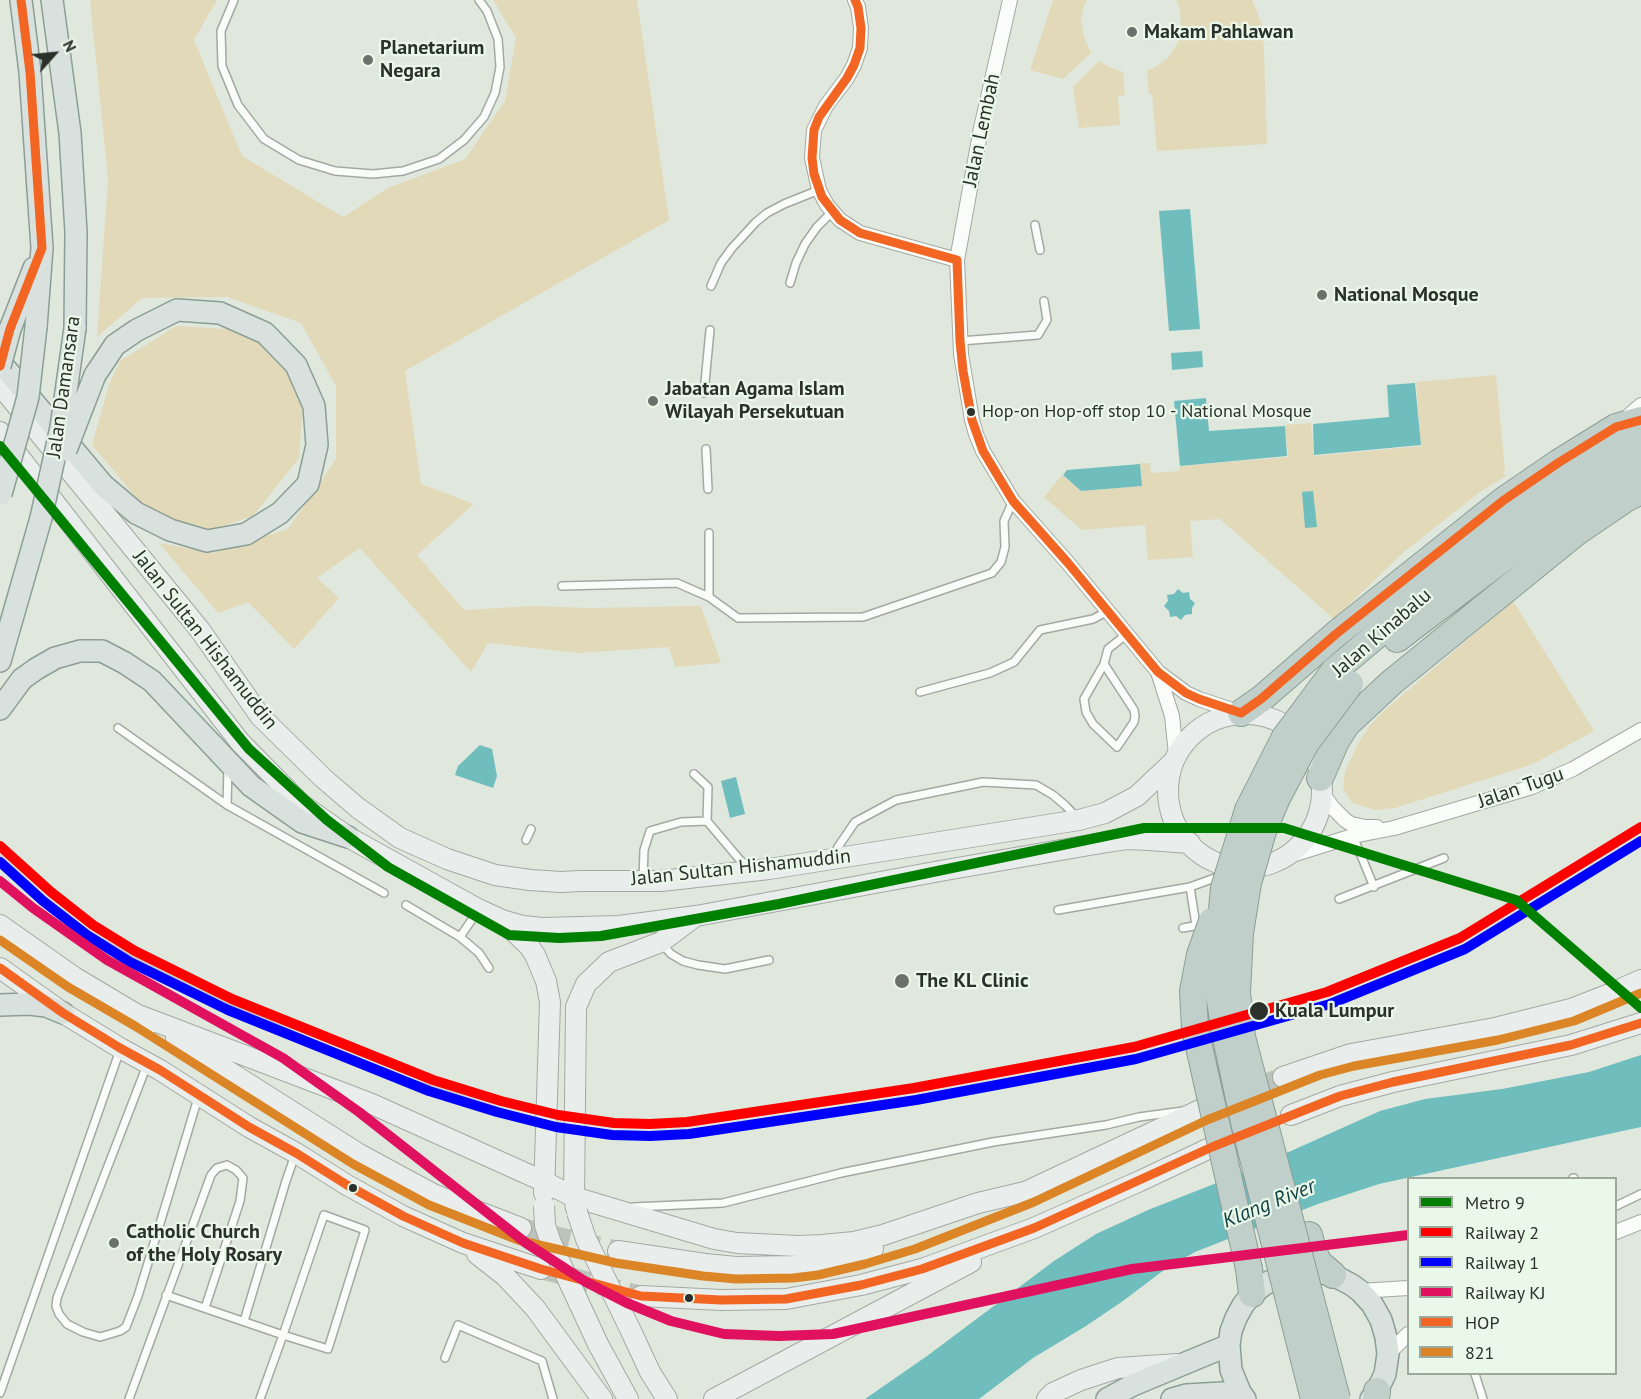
<!DOCTYPE html>
<style>
body{margin:0}
#map{position:relative;width:1641px;height:1399px;overflow:hidden;background:#e0e8de;font-family:"PT Sans",sans-serif}
canvas{display:block}
.legend{position:absolute;left:1407px;top:1177px;width:210px;height:198px;box-sizing:border-box;background:#eaf8e9;border:2px solid #9ea89d;margin:0;padding:8px 10px;list-style:none;font-size:18px;color:#2b302b}
.legend li{display:flex;align-items:center;gap:12px;height:30px}
.legend b{width:30px;border:2px solid #9ea89d}
.north{position:absolute;left:24px;top:24px;width:60px;height:60px;-webkit-text-stroke:4px #eaf8e9;paint-order:stroke;rotate:63deg;font-size:16px;font-weight:700;line-height:24px;text-align:center;color:#2b302b}
.north::after{content:'';display:block;margin:auto;width:21px;height:27px;background:#2b302b;clip-path:polygon(50% 0,100% 100%,50% 72%,0 100%)}
</style>
<div id="map">
<canvas width="1641" height="1399"></canvas>
<ul class="legend">
<li><b style="height:8px;background:#008000"></b>Metro 9</li>
<li><b style="height:8px;background:#f00"></b>Railway 2</li>
<li><b style="height:8px;background:#00f"></b>Railway 1</li>
<li><b style="height:8px;background:#e0115f"></b>Railway KJ</li>
<li><b style="height:8px;background:#f26522"></b>HOP</li>
<li><b style="height:8px;background:#db8527"></b>821</li>
</ul>
<div class="north">N</div>
</div>
<script>
const context = document.querySelector('canvas').getContext('2d');
context.lineJoin = 'round';
function paint(path, color) {
  context.fillStyle = color;
  context.fill(path, 'evenodd');
}
function toPath(rows) {
  const path = new Path2D();
  for (const r of rows) {
    if (r.length === 3) {
      path.moveTo(r[0] + r[2], r[1]);
      path.arc(r[0], r[1], r[2], 0, 2 * Math.PI);
      continue;
    }
    path.moveTo(r[0], r[1]);
    for (let i = 2; i < r.length; i += 2) path.lineTo(r[i], r[i + 1]);
  }
  return path;
}
function trace(path, color, width, dash) {
  context.strokeStyle = color;
  context.lineWidth = width;
  context.lineCap = dash ? 'butt' : 'round';
  context.setLineDash(dash || []);
  context.stroke(path);
}
function label(font, color, halo, rows, align = 'center') {
  context.font = font + ' "PT Sans",sans-serif';
  context.lineWidth = 4.5;
  context.setLineDash([]);
  context.textBaseline = 'middle';
  context.strokeStyle = halo;
  context.fillStyle = color;
  for (const [text, x, y, turn = 0] of rows) {
    context.save();
    context.translate(x, y);
    context.rotate((+turn || 0) * Math.PI / 180);
    context.textAlign = isNaN(turn) ? turn : align;
    if (halo) context.strokeText(text, 0, 0);
    context.fillText(text, 0, 0);
    context.restore();
  }
}
const green = toPath([
 [90,0,217,0,194,40,242,156,343,217,388,188,465,159,505,101,516,38,493,0,637,0,669,220,405,371,421,484,474,504,417,555,464,610,533,606,589,608,701,606,721,663,675,667,669,647,578,653,488,643,471,672,360,548,317,578,339,598,294,649,248,602,218,613,159,543,213,553,288,529,336,459,336,386,301,323,227,297,142,298,97,337,108,179],
 [1053,0,1087,0,1084,5,1081,20,1084,37,1091,53,1063,79,1030,70],
 [1176,0,1252,0,1262,24,1264,50,1267,144,1157,151,1152,94,1149,94,1147,70,1154,68,1168,58,1178,43,1181,26,1180,10],
 [1099,61,1109,67,1123,72,1125,95,1118,96,1120,125,1079,128,1073,87],
 [176,326,244,330,280,357,303,403,299,458,253,516,205,532,165,521,144,507,92,445,109,385,120,361],
 [1496,375,1505,470,1503,473,1506,476,1480,492,1405,551,1334,619,1220,519,1190,521,1193,557,1148,560,1145,525,1082,530,1044,497,1062,475,1081,491,1142,486,1140,463,1150,463,1151,473,1180,471,1180,466,1288,457,1285,425,1311,423,1314,456,1421,446,1416,382],
 [1513,601,1594,731,1533,764,1395,808,1375,810,1351,802,1343,788,1345,771,1361,738,1370,725,1386,709]
]);
const water = toPath([
 [1190,209,1200,329,1169,331,1159,211],
 [1202,351,1203,367,1172,370,1171,353],
 [1415,383,1421,445,1314,455,1313,424,1389,417,1387,385],
 [1206,398,1209,431,1285,426,1287,456,1180,466,1174,401],
 [1140,464,1142,486,1081,491,1063,475,1067,470],
 [1313,491,1317,527,1305,528,1302,492],
 [1178,589,1183,593,1189,592,1190,599,1195,603,1192,608,1192,614,1185,615,1181,620,1176,616,1170,617,1169,611,1164,606,1168,601,1167,595,1174,594],
 [480,745,492,749,497,776,493,788,455,775,458,766],
 [736,777,745,814,730,818,721,781],
 [1641,1055,1641,1127,1379,1184,1318,1204,1228,1239,1195,1252,1164,1270,1123,1301,1086,1326,1033,1358,979,1399,865,1399,927,1356,1054,1261,1096,1234,1148,1210,1242,1173,1380,1111,1425,1099,1502,1089,1589,1072]
]);
const secondaryTunnel = toPath([
 [1202,1109,1283,1077],
 [521,1228,618,1251],
 [541,1269,641,1296]
]);
const lane = toPath([
 [234,0,221,31,222,66,238,105,264,139,299,160,335,171,373,174,403,171,439,159,464,140,484,117,495,93,500,67,498,39,487,11,479,0],
 [1035,225,1040,250],
 [790,283,796,263,805,244,817,227,832,212],
 [711,286,721,263,732,248,756,222,767,213,784,204,819,190],
 [960,341,1038,335,1047,320,1044,301],
 [704,393,710,330],
 [706,449,708,489],
 [709,533,709,597],
 [562,586,677,583,709,597,738,618,863,617,992,573,1001,562,1005,547,1004,521,1013,501],
 [1104,664,1134,710,1135,716,1134,722,1117,747,1093,724,1086,712,1084,699,1104,664,1108,649,1127,634],
 [920,692,990,673,1014,662,1040,630,1093,619,1108,611],
 [118,728,227,805,384,893],
 [694,774,708,787,707,821],
 [227,805,228,768],
 [1353,836,1374,887],
 [526,840,531,829],
 [833,857,838,847,855,822,896,800,983,782,1036,785,1053,795,1066,806,1077,818],
 [643,879,644,850,650,831,681,822,707,821,740,860,749,867],
 [1190,887,1196,925],
 [1339,899,1444,858],
 [406,905,460,937,477,912],
 [1058,910,1190,887,1220,876],
 [1183,928,1204,924],
 [460,937,479,953,489,968],
 [663,945,671,954,683,961,698,965,725,969,769,960],
 [147,1065,57,1298,56,1306,59,1314,67,1324,83,1332,100,1337,120,1331,126,1327,138,1296,198,1098],
 [1573,1178,1574,1178],
 [1616,1206,1641,1194],
 [633,1207,723,1203,841,1173,993,1142,1106,1125,1139,1117,1183,1111],
 [166,1295,283,1335,328,1349,365,1230,324,1215,283,1335,260,1399],
 [244,1321,286,1181,295,1155],
 [445,1358,458,1325,542,1361,553,1399],
 [1475,1374,1483,1399],
 [0,1393,120,1050],
 [129,1399,211,1175,217,1168,227,1165,236,1170,243,1178,240,1201,205,1308]
]);
const street = toPath([
 [855,0,858,7,861,28,860,48,854,65,847,78,826,106,814,130,812,158,819,190,827,205,840,220,860,233,957,260],
 [1010,0,981,128,957,260,961,354,972,420,976,434,983,451,1013,501,1068,563,1158,672,1186,693,1199,699,1241,713],
 [1624,420,1641,405],
 [1158,672,1172,716,1176,754],
 [1321,791,1333,808,1345,820,1351,824,1366,827,1377,827],
 [1285,857,1353,836,1394,828,1532,787,1573,769,1641,730],
 [1616,1232,1641,1222],
 [1360,1291,1408,1288],
 [1388,1354,1408,1334]
]);
const secondary = toPath([
 [0,385,200,630,260,716,323,778,358,808,400,838,447,859,495,875,530,880,561,882,580,881,661,881,769,869,1079,820,1105,813,1137,796,1172,763],
 [0,432,240,742,301,804,348,837,478,909,502,920,523,926,542,928,619,926,696,916,940,871,1101,843,1127,839,1149,840,1190,843],
 [1245,791,77],
 [504,922,529,946,535,955,546,981,550,1002,544,1193],
 [0,925,74,977,151,1023],
 [0,968,63,1013,120,1048,160,1070,249,1127,296,1153,347,1185,403,1216,463,1243,541,1269],
 [141,1016,372,1104,545,1182,574,1197,714,1239,737,1243,798,1246,822,1245,854,1242,883,1235,978,1203,1029,1191],
 [176,1038,359,1154,433,1194,521,1228],
 [1283,1077,1351,1054,1495,1028,1571,1009,1612,993,1641,980],
 [1291,1115,1340,1096,1393,1082,1571,1045,1641,1023],
 [1019,1195,1202,1109],
 [576,1208,574,1197,576,1007,586,984,609,962,661,942,693,918],
 [618,1251,705,1264,736,1267,793,1266,816,1263,873,1249],
 [477,1254,505,1276,535,1308,602,1399],
 [641,1296,721,1300,786,1299,861,1285,922,1269,1034,1228,1140,1181,1212,1147],
 [631,1331,650,1372,667,1399],
 [598,1344,628,1399],
 [714,1399,971,1262],
 [1047,1399,1053,1393,1081,1380,1118,1368,1178,1364]
]);
const primary = toPath([
 [21,0,30,72,42,248,36,327],
 [52,0,70,133,76,232,75,328],
 [10,329,34,268],
 [0,362,103,485,136,513,170,530,207,541,246,534,280,513,308,484,317,445,314,406,296,365,265,333,220,313,177,310,137,330,115,345,95,375],
 [0,661,41,518],
 [0,709,22,679,36,669,55,658,80,651,102,651,125,663,152,681,251,786,302,822,348,837],
 [0,1005,29,1004,46,1006,63,1013],
 [1107,1399,1133,1385,1229,1345],
 [1172,1399,1186,1395,1240,1392],
 [1245,1399,1240,1392,1231,1370,1229,1345,1231,1331,1236,1318,1243,1305,1252,1294,1265,1284,1281,1276,1298,1272,1315,1272,1333,1275,1352,1285,1360,1291,1372,1304,1381,1320,1386,1337,1388,1354,1385,1374,1377,1391,1371,1399]
]);
const highway = toPath([
 [1397,639,1576,503,1641,466],
 [1334,671,1404,612,1545,499,1594,465,1641,440],
 [1241,713,1261,699,1336,634,1504,500,1558,463,1616,427,1641,420],
 [1320,778,1336,741,1347,724,1392,682,1577,532,1627,498,1641,491],
 [1309,1235,1314,1253,1319,1263,1333,1275],
 [1249,1269,1252,1294],
 [1376,1399,1377,1391]
]);
const rail = toPath([
 [0,857,43,897,90,934,135,959,192,988,381,1071,513,1114]
]);
const secondaryBridge = toPath([
 [544,1206,545,1225,551,1243,598,1344],
 [577,1212,586,1239,631,1331]
]);
const primaryBridge = toPath([
 [0,366,10,329],
 [66,450,95,375],
 [1,494,28,397,36,327],
 [41,518,61,427,75,328]
]);
const highwayBridge = toPath([
 [1212,921,1200,955,1193,991,1195,1029,1249,1269],
 [1314,1399,1244,1122,1225,1033,1219,994,1218,953,1224,888,1248,810,1285,737,1334,671],
 [1337,1399,1242,1037,1237,993,1240,933,1248,883,1263,831,1277,798,1306,743,1350,684]
]);
const bus1 = toPath([
 [855,0,858,7,861,28,860,48,854,65,847,78,819,117,814,130,812,158,814,174,822,197,840,220,860,233,957,260,960,341,963,371,972,420,983,451,1013,501,1068,563,1158,672,1186,693,1199,699,1241,713,1261,699,1336,634,1504,500,1558,463,1616,427,1641,420],
 [0,366,10,329,42,248,30,72,21,0],
 [0,968,63,1013,120,1048,160,1070,249,1127,296,1153,347,1185,403,1216,463,1243,541,1269,641,1296,721,1300,786,1299,861,1285,922,1269,1034,1228,1212,1147,1340,1096,1393,1082,1571,1045,1641,1023]
]);
const bus2 = toPath([
 [0,940,68,987,135,1026,353,1164,429,1205,518,1240,616,1263,703,1276,736,1279,793,1278,818,1275,865,1264,915,1249,1034,1202,1207,1120,1320,1075,1354,1066,1498,1040,1574,1021,1641,993]
]);
const rail1 = toPath([
 [0,846,51,892,93,925,135,951,232,999,433,1080,501,1101,558,1115,614,1123,650,1124,687,1122,914,1088,1134,1047,1327,992,1460,938,1641,827]
]);
const rail2 = toPath([
 [0,862,43,901,87,935,130,962,228,1010,429,1091,497,1112,556,1127,612,1135,650,1136,689,1134,916,1100,1136,1059,1330,1004,1465,949,1641,841]
]);
const rail3 = toPath([
 [0,881,33,908,107,960,283,1058,359,1112,526,1243,586,1282,627,1303,671,1321,724,1334,779,1336,833,1334,1132,1269,1408,1235]
]);
const metro1 = toPath([
 [0,446,249,749,327,820,388,867,509,935,559,938,601,936,779,904,1144,828,1284,828,1516,900,1641,1008]
]);
const markers = [
 [1132,32,6,"#6a706a"],
 [368,60,6,"#6a706a"],
 [1322,295,6,"#6a706a"],
 [653,401,6,"#6a706a"],
 [971,412,5,"#2b302b"],
 [902,981,8,"#6a706a"],
 [1259,1011,10,"#2b302b"],
 [353,1188,5,"#2b302b"],
 [114,1243,6,"#6a706a"],
 [689,1298,5,"#2b302b"]
];
const busNames = [
 ["Hop-on Hop-off stop 10 - National Mosque",982,412]
];
const poiNames = [
 ["Makam Pahlawan",1144,32],
 ["Planetarium",380,48],
 ["Negara",380,71],
 ["National Mosque",1334,295],
 ["Jabatan Agama Islam",665,389],
 ["Wilayah Persekutuan",665,412],
 ["The KL Clinic",916,981],
 ["Catholic Church",126,1232],
 ["of the Holy Rosary",126,1255]
];
const streetNames = [
 ["Jalan Lembah",982,130,-78],
 ["Jalan Damansara",64,387,-82],
 ["Jalan Kinabalu",1382,633,-41],
 ["Jalan Sultan Hishamuddin",205,640,52],
 ["Jalan Tugu",1521,788,-19],
 ["Jalan Sultan Hishamuddin",741,868,-6]
];
const stopNames = [
 ["Kuala Lumpur",1275,1011]
];
const waterNames = [
 ["Klang River",1269,1204,-22]
];
paint(green, '#e2d9b8');
paint(water, '#70bdbe');
trace(secondaryTunnel, '#bcc3ba', 20, [20, 10]);
trace(lane, '#a3a9a2', 10);
trace(street, '#a3a9a2', 16);
trace(secondary, '#a3a9a2', 22);
trace(primary, '#8b9e95', 24);
trace(highway, '#8b9e95', 28);
trace(lane, '#fafcfa', 7);
trace(street, '#fafcfa', 14);
trace(secondary, '#e9eeec', 20);
trace(primary, '#d8e1dd', 21);
trace(highway, '#c1cfca', 26);
trace(rail, '#c6c9c6', 4.5);
trace(secondaryBridge, '#a3a9a2', 22, []);
trace(primaryBridge, '#8b9e95', 24, []);
trace(highwayBridge, '#8b9e95', 28, []);
trace(secondaryBridge, '#e9eeec', 20);
trace(primaryBridge, '#d8e1dd', 21);
trace(highwayBridge, '#c1cfca', 26);
trace(bus1, '#f26522', 9);
trace(bus2, '#db8527', 9);
trace(rail1, '#f00', 10);
trace(rail2, '#00f', 10);
trace(rail3, '#e0115f', 10);
trace(metro1, '#008000', 10);
for (const [x, y, r, color] of markers) {
  const dot = new Path2D();
  dot.arc(x, y, r, 0, 2 * Math.PI);
  context.fillStyle = color;
  context.fill(dot);
  trace(dot, '#eaf8e9', 2);
}
label('18px', '#2b302b', '#eaf8e9', busNames, 'left');
label('bold 20px', '#2b302b', '#eaf8e9', poiNames, 'left');
label('20px', '#2b302b', '#eaf8e9', streetNames);
label('bold 20px', '#2b302b', '#eaf8e9', stopNames, 'left');
label('italic 21px', '#0e3f41', '#eaf8e9', waterNames);
</script>
